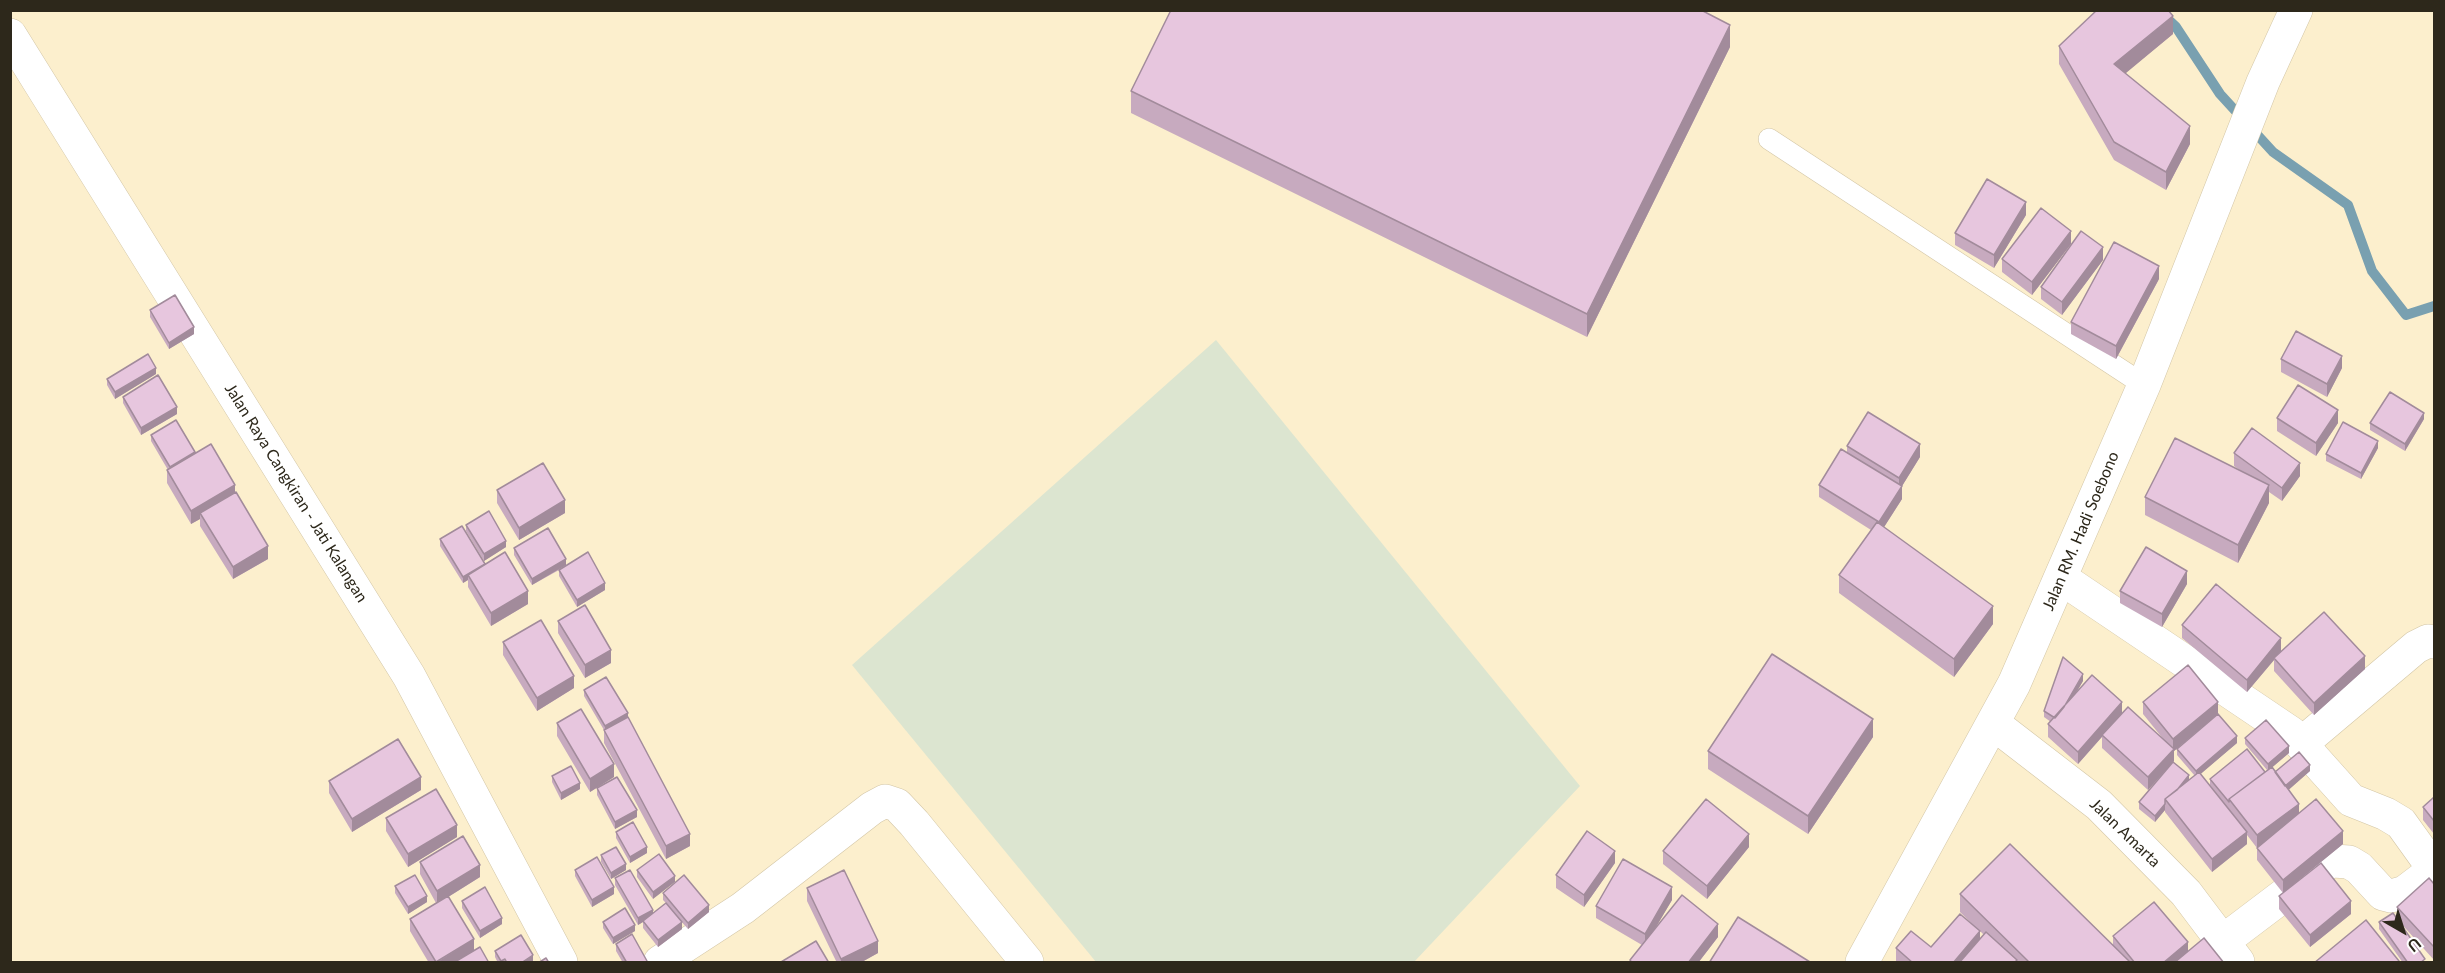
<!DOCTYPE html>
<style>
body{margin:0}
#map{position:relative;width:2445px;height:973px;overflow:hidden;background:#fcefcd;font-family:Lato,sans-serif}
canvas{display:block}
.frame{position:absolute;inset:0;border:12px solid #2d281b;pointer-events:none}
.north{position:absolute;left:2373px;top:901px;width:60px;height:60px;-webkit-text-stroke:4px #fff;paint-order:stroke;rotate:141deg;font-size:16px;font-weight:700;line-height:24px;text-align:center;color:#2d281b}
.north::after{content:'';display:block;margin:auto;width:21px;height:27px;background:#2d281b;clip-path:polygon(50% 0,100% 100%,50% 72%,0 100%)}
</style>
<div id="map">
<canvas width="2445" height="973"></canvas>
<div class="frame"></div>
<div class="north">U</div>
</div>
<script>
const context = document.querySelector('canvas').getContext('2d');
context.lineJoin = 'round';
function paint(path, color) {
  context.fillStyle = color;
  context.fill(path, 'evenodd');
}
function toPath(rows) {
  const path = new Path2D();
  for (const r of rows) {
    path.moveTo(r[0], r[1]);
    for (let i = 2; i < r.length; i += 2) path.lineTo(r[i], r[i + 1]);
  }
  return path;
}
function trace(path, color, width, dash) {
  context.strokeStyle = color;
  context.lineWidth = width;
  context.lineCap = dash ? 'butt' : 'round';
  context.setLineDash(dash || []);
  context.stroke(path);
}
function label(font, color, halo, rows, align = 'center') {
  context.font = font + ' Lato,sans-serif';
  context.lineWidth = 4.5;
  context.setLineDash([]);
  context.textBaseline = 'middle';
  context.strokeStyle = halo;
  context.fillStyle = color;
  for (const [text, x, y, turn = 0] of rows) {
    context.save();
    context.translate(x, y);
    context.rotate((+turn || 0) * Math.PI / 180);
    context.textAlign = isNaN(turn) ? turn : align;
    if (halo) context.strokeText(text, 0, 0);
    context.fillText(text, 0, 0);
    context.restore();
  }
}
const green = toPath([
 [1216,340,1580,786,1414,962,1096,962,852,665]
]);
const stream = toPath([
 [2158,10,2176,27,2220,94,2273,152,2348,205,2372,271,2406,315,2434,306]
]);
const service = toPath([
 [1769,139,2144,385]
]);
const minor = toPath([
 [2061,578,2291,733,2351,800,2386,814,2401,823,2434,869],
 [1994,724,2099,805,2186,893,2238,962],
 [2301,744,2416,647,2428,641,2434,642],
 [2222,942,2325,864,2333,861,2349,862,2359,868,2383,894,2391,896,2405,892,2434,870],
 [660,962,743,908,872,808,885,801,897,805,914,823,1027,962]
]);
const tertiary = toPath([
 [10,35,409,676,561,962]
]);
const primary = toPath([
 [1862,962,2014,684,2144,385,2263,82,2296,10]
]);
const wall = toPath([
 [2173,34,2125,73,2190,144,2166,190,2114,160,2059,64,2059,46],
 [1730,47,1587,337,1131,113,1131,91],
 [2026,215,1994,268,1955,245,1955,233],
 [2071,244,2032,295,2002,272,2002,259],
 [2103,260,2062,315,2041,299,2041,287],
 [2159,279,2116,359,2071,334,2071,322],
 [150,310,194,334,169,349,150,317],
 [2281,359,2342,368,2327,397,2281,372],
 [156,374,115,399,107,385,107,379],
 [123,397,177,414,141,435,123,403],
 [2277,418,2338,423,2316,456,2277,431],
 [2424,419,2405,451,2370,430,2370,423],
 [151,435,195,453,235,493,268,559,233,579,200,526,200,519,191,524,167,483,167,470,168,470,151,441],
 [1847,446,1920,457,1902,486,1902,499,1884,527,1993,624,1954,677,1839,593,1839,575,1871,530,1819,497,1819,485,1847,452],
 [2378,448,2361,479,2326,461,2326,454],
 [2234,453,2300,476,2282,501,2269,492,2269,503,2238,563,2145,515,2145,497,2241,471,2234,466],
 [497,490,565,513,519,540,497,503],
 [466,525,506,547,484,561,466,531],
 [440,539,485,564,528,604,491,626,468,587,468,580,463,583,440,546],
 [514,548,566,565,605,590,577,607,559,576,559,570,532,585,514,555],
 [2187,584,2162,627,2120,603,2120,591],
 [558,621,611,663,585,678,558,633],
 [2182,625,2281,651,2365,669,2314,715,2274,671,2274,660,2247,692,2182,638],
 [503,642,574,688,537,711,503,655],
 [2083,681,2075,694,2122,714,2164,740,2143,714,2143,702,2218,714,2237,743,2200,774,2229,810,2210,785,2210,779,2265,772,2267,770,2245,744,2245,738,2289,753,2272,767,2275,772,2310,771,2288,790,2299,813,2343,844,2283,893,2257,860,2257,848,2247,835,2247,844,2212,872,2165,812,2165,810,2155,822,2139,809,2139,802,2189,780,2195,776,2177,755,2177,749,2210,721,2174,751,2174,761,2148,790,2102,748,2102,737,2078,764,2048,737,2048,724,2051,722,2044,717,2044,711],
 [584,690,628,717,690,846,666,859,604,743,604,730,584,696],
 [557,723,614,777,590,792,557,736],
 [1873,737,1808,834,1708,769,1708,751],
 [552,776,580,789,561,800,552,782],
 [329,781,421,790,352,832,329,793],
 [597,788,637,817,615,829,597,795],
 [2434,797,2434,834,2423,820,2423,807],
 [386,818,457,837,408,867,386,831],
 [616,832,647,853,630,863,616,838],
 [1749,847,1707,899,1663,864,1663,851],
 [659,854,653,899,637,877,637,870],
 [601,855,626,870,611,879,601,862],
 [420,862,480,877,448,897,474,951,489,963,429,963,410,931,410,919,436,903,420,874],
 [1615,863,1584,907,1556,888,1556,875],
 [575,870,614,894,592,907,575,876],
 [615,878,653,914,666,903,663,900,663,893,709,912,688,929,679,919,682,929,658,947,643,928,643,922,638,925,615,885],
 [2434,884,2434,960,2397,919,2397,907],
 [395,886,427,902,408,914,395,893],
 [807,888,878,953,860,963,837,963,807,901],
 [1960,894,2113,945,2113,936,2188,952,2224,963,1898,963,1896,961,1896,948,1931,947,1979,931,1960,912],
 [1980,931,1984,935,1980,939],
 [2279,896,2351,914,2310,947,2279,909],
 [1672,900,1655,928,1718,937,1698,963,1630,963,1630,960,1642,945,1596,918,1596,906],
 [462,901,502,924,480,938,462,908],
 [603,922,635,931,613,944,603,928],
 [2379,922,2425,963,2403,963,2379,929],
 [616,944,647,963,623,963,616,951],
 [495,951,533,962,498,963,495,957]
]);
const shadedWall = toPath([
 [2173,16,2173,34,2114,83,2114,64],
 [1730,25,1730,47,1587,337,1587,314],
 [2190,126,2190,144,2166,190,2166,172],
 [2026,202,2026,215,1994,268,1994,255],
 [2071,231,2071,244,2032,295,2032,282],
 [2103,247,2103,260,2062,315,2062,302],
 [2159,266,2159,279,2116,359,2116,346],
 [194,327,194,334,169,349,169,343],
 [2342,356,2342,368,2327,397,2327,384],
 [156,368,156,374,115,399,115,392],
 [177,407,177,414,141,435,141,428],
 [2338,410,2338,423,2316,456,2316,443],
 [2424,413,2424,419,2405,451,2405,444],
 [2378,441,2378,448,2361,479,2361,473],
 [1920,444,1920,457,1899,491,1899,478],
 [2300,463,2300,476,2282,501,2282,488],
 [235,485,235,497,200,513,200,519,191,524,191,511],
 [2269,485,2269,503,2238,563,2238,545],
 [1902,486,1902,499,1879,535,1879,522],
 [565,500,565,513,519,540,519,528],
 [506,541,506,547,484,561,484,554],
 [268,546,268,559,233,579,233,567],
 [566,559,566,565,532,585,532,579],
 [485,564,468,575,468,580,463,583,463,577],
 [2187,571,2187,584,2162,627,2162,614],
 [605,583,605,590,577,607,577,600],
 [528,591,528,604,491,626,491,613],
 [1993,606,1993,624,1954,677,1954,659],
 [2281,638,2281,651,2274,658,2274,660,2247,692,2247,680],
 [611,650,611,663,585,678,585,665],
 [2365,656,2365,669,2314,715,2314,703],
 [2083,674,2083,681,2057,726,2057,719],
 [574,676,574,688,537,711,537,698],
 [2122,702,2122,714,2078,764,2078,752],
 [2218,702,2218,714,2174,751,2174,761,2148,790,2148,777,2173,749,2173,739],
 [628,713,628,720,605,733,605,726],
 [1873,719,1873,737,1808,834,1808,816],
 [2237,736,2237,743,2196,778,2196,771],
 [2289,746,2289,753,2268,771,2268,764],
 [614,764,614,777,590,792,590,779],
 [2310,765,2310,771,2284,794,2284,787],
 [2189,775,2189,782,2167,802],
 [421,777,421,790,352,832,352,819],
 [580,783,580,789,561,800,561,793],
 [2165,804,2165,810,2155,822,2155,816],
 [2299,804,2299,816,2257,848,2257,835],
 [637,810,637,817,615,829,615,822],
 [457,825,457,837,408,867,408,854],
 [2343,831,2343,844,2283,893,2283,880],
 [2247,832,2247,844,2212,872,2212,859],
 [690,834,690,846,666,859,666,846],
 [1749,834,1749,847,1707,899,1707,886],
 [647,847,647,853,630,863,630,857],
 [1615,851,1615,863,1584,907,1584,895],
 [626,864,626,870,611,879,611,873],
 [480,865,480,877,437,904,437,891],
 [675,876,675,882,653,899,653,892],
 [614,887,614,894,592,907,592,900],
 [1672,887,1672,900,1645,946,1645,934],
 [427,896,427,902,408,914,408,907],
 [2351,901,2351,914,2310,947,2310,935],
 [709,905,709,912,688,929,688,923],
 [653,910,653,916,638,925,638,918],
 [502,918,502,924,480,938,480,931],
 [682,922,682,929,658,947,658,940],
 [1718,924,1718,937,1698,963,1688,963],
 [635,925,635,931,613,944,613,938],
 [1980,931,1980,944,1964,963,1953,963],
 [474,939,474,952,457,963,436,963],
 [878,941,878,953,860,963,841,963,841,959],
 [2188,942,2188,955,2178,963,2163,963],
 [533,955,533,962,532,963,521,963]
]);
const building = toPath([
 [1171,10,1701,10,1730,25,1587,314,1131,91,1171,10],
 [2097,10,2168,10,2173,16,2114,64,2190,126,2166,172,2114,142,2059,46,2097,10],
 [1987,179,2026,202,1994,255,1955,233,1987,179],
 [2041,208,2071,231,2032,282,2002,259,2041,208],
 [2081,231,2103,247,2062,302,2041,287,2081,231],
 [2114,242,2159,266,2116,346,2071,322,2114,242],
 [175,295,194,327,169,343,150,310,175,295],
 [2296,331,2342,356,2327,384,2281,359,2296,331],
 [148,354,156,368,115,392,107,379,148,354],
 [158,375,177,407,141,428,123,397,158,375],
 [2298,385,2338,410,2316,443,2277,418,2298,385],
 [2390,392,2424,413,2405,444,2370,423,2390,392],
 [1868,412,1920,444,1899,478,1847,446,1868,412],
 [176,420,195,452,170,467,151,435,176,420],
 [2343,422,2378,441,2361,473,2326,454,2343,422],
 [2252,428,2300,463,2282,488,2234,453,2252,428],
 [2175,438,2269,485,2238,545,2145,497,2175,438],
 [211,444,235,485,191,511,167,470,211,444],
 [1841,449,1902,486,1879,522,1819,485,1841,449],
 [543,463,565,500,519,528,497,490,543,463],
 [236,492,268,546,233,567,200,513,236,492],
 [489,511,506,541,484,554,466,525,489,511],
 [1877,522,1993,606,1954,659,1839,575,1877,522],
 [462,526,485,564,463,577,440,539,462,526],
 [548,528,566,559,532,579,514,548,548,528],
 [2146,547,2187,571,2162,614,2120,591,2146,547],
 [505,552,528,591,491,613,468,575,505,552],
 [588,552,605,583,577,600,559,570,588,552],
 [2216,584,2281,638,2247,680,2182,625,2216,584],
 [585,605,611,650,585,665,558,621,585,605],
 [2324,612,2365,656,2314,703,2274,658,2324,612],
 [541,620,574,676,537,698,503,642,541,620],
 [1772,654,1873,719,1808,816,1708,751,1772,654],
 [2063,657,2083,674,2064,707,2055,718,2044,711,2063,657],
 [2188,665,2218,702,2173,739,2143,702,2188,665],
 [2092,675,2122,702,2078,752,2048,724,2092,675],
 [606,677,628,713,605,726,584,690,606,677],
 [2128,707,2174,749,2148,777,2102,735,2128,707],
 [581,709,614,764,590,779,557,723,581,709],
 [2218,714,2237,736,2196,771,2177,749,2218,714],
 [628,717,690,834,666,846,604,730,628,717],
 [2266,720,2289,746,2268,764,2245,738,2266,720],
 [398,739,421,777,352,819,329,781,398,739],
 [2247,749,2265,772,2229,799,2229,802,2210,779,2247,749],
 [2299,752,2310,765,2285,786,2275,772,2299,752],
 [2173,762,2189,775,2177,790,2165,799,2165,804,2155,816,2139,802,2173,762],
 [571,766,580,783,561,793,552,776,571,766],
 [2272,767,2299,804,2257,835,2229,799,2272,767],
 [2199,772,2247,832,2212,859,2165,799,2199,772],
 [617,777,637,810,615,822,597,788,617,777],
 [436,789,457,825,408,854,386,818,436,789],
 [2434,797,2434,821,2423,807,2434,797],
 [1706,799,1749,834,1707,886,1663,851,1706,799],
 [2316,799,2343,831,2283,880,2257,848,2316,799],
 [633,822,647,847,630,857,616,832,633,822],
 [1587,831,1615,851,1584,895,1556,875,1587,831],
 [463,836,480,865,437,891,420,862,463,836],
 [2010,844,2131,963,2030,963,1960,894,2010,844],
 [616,847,626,864,611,873,601,855,616,847],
 [659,854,675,876,653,892,637,870,659,854],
 [597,857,614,887,592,900,575,870,597,857],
 [1623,859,1672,887,1645,934,1596,906,1623,859],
 [2321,863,2351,901,2310,935,2279,896,2321,863],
 [630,870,653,910,638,918,615,878,630,870],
 [844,870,878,941,841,959,807,888,844,870],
 [415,875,427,896,408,907,395,886,415,875],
 [684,875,709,905,688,923,663,893,684,875],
 [2429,878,2434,884,2434,947,2397,907,2429,878],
 [485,887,502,918,480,931,462,901,485,887],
 [1682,895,1718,924,1688,963,1632,963,1630,960,1682,895],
 [448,896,474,939,436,962,410,919,448,896],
 [2154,902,2188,942,2163,963,2135,963,2113,936,2154,902],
 [666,903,682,922,658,940,643,921,666,903],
 [625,908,635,925,613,938,603,922,625,908],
 [2393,913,2425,959,2420,963,2408,963,2379,922,2393,913],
 [1960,914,1980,931,1953,963,1913,963,1896,948,1911,931,1931,947,1960,914],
 [1738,917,1810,962,1809,963,1709,963,1738,917],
 [2366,920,2399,961,2397,963,2314,963,2366,920],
 [1986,932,2017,960,2014,963,1959,963,1986,932],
 [632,934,647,961,644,963,627,963,616,944,632,934],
 [521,935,533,955,521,963,507,963,505,959,501,961,495,951,521,935],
 [2204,938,2224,963,2174,963,2204,938],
 [816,941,829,963,782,963,781,962,816,941],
 [480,947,489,963,453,963,480,947],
 [546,958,549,963,538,963,546,958]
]);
const streetNames = [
 ["Jalan Raya Cangkiran - Jati Kalangan",296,493,58],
 ["Jalan RM. Hadi Soebono",2081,531,-67],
 ["Jalan Amarta",2125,833,44]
];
paint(green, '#dce5d0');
trace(stream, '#79a0b0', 10);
trace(service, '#d3c6a6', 22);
trace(minor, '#d3c6a6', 34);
trace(tertiary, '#d3c6a6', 34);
trace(primary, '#d3c6a6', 34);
trace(service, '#fff', 21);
trace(minor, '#fff', 33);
trace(tertiary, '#fff', 33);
trace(primary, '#fff', 33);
paint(wall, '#c7aabf');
paint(shadedWall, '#a28b9b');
paint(building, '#e7c6de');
trace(building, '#a28b9b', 1.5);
label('16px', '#2d281b', '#fff', streetNames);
</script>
